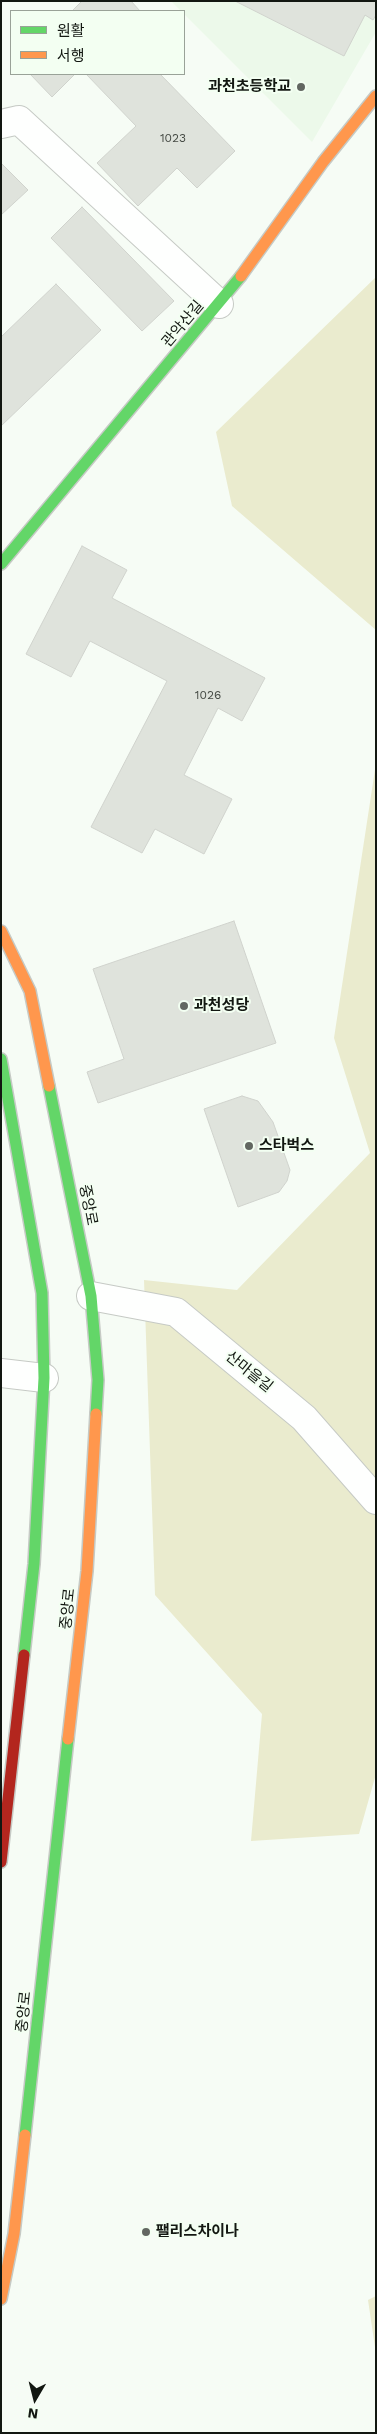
<!DOCTYPE html>
<meta charset="utf-8">
<style>
body{margin:0}
#map{position:relative;width:377px;height:2434px;overflow:hidden;background:#f6fcf5;font-family:"Work Sans","Noto Sans KR",sans-serif}
canvas{display:block}
.frame{position:absolute;inset:0;border:2px solid #121711;pointer-events:none}
.legend{position:absolute;left:10px;top:10px;width:175px;height:65px;box-sizing:border-box;background:#f3fff2;border:1px solid #99a298;margin:0;padding:6px 9px;list-style:none;font-size:15px;color:#121711}
.legend li{display:flex;align-items:center;gap:10px;height:25px}
.legend b{width:25px;border:1px solid #99a298}
.north{position:absolute;left:10px;top:2374px;width:50px;height:50px;-webkit-text-stroke:4px #f3fff2;paint-order:stroke;rotate:188deg;font-size:14px;font-weight:700;line-height:20px;text-align:center;color:#121711}
.north::after{content:'';display:block;margin:auto;width:18px;height:22px;background:#121711;clip-path:polygon(50% 0,100% 100%,50% 72%,0 100%)}
</style>
<div id="map">
<canvas width="377" height="2434"></canvas>
<div class="frame"></div>
<ul class="legend">
<li><b style="height:6px;background:#63d668"></b>원활</li>
<li><b style="height:6px;background:#ff974d"></b>서행</li>
</ul>
<div class="north">N</div>
</div>
<script>
const context = document.querySelector('canvas').getContext('2d');
context.lineJoin = 'round';
function paint(path, color) {
  context.fillStyle = color;
  context.fill(path, 'evenodd');
}
function toPath(rows) {
  const path = new Path2D();
  for (const r of rows) {
    path.moveTo(r[0], r[1]);
    for (let i = 2; i < r.length; i += 2) path.lineTo(r[i], r[i + 1]);
  }
  return path;
}
function trace(path, color, width, dash) {
  context.strokeStyle = color;
  context.lineWidth = width;
  context.lineCap = dash ? 'butt' : 'round';
  context.setLineDash(dash || []);
  context.stroke(path);
}
function label(font, color, halo, rows, align = 'center') {
  context.font = font + ' "Work Sans","Noto Sans KR",sans-serif';
  context.lineWidth = 4;
  context.setLineDash([]);
  context.textBaseline = 'middle';
  context.strokeStyle = halo;
  context.fillStyle = color;
  for (const [text, x, y, turn = 0] of rows) {
    context.save();
    context.translate(x, y);
    context.rotate((+turn || 0) * Math.PI / 180);
    context.textAlign = isNaN(turn) ? turn : align;
    if (halo) context.strokeText(text, 0, 0);
    context.fillText(text, 0, 0);
    context.restore();
  }
}
const built = toPath([
 [171,1,376,1,376,32,312,142,184,14,184,11,181,11]
]);
const green = toPath([
 [376,277,376,630,232,506,216,432],
 [376,763,376,1774,359,1834,251,1841,262,1714,155,1595,144,1280,237,1290,370,1153,334,1038],
 [376,2296,376,2354,368,2300]
]);
const building = toPath([
 [82,1,131,1,140,11,72,11,82,1],
 [235,1,376,1,376,15,373,20,365,15,344,56,235,1],
 [30,74,75,74,52,97,30,74],
 [86,74,160,74,235,151,197,188,177,168,138,206,97,163,136,126,86,74],
 [1,163,28,190,1,215,1,163],
 [82,207,174,301,142,331,51,238,82,207],
 [56,284,101,330,1,426,1,337,56,284],
 [82,546,127,570,112,598,265,678,242,721,218,708,184,775,232,799,204,854,155,829,142,853,91,827,167,681,90,641,71,677,26,654,82,546],
 [234,921,276,1043,98,1103,87,1072,124,1059,93,969,234,921],
 [242,1096,258,1101,273,1122,290,1170,287,1181,279,1192,238,1207,204,1109,242,1096]
]);
const street = toPath([
 [1,124,19,120,219,304],
 [91,1296,176,1312,304,1418,376,1500],
 [1,1373,44,1378]
]);
const fast = toPath([
 [1,564,241,276],
 [1,1059,42,1293,44,1378,34,1564,24,1655],
 [49,1086,91,1296,98,1380,96,1414],
 [25,2135,68,1739]
]);
const slow = toPath([
 [241,276,323,162,376,96],
 [1,931,30,991,49,1086],
 [68,1739,87,1571,96,1414],
 [1,2299,14,2234,25,2135]
]);
const jam = toPath([
 [1,1862,24,1655]
]);
const markers = [
 [301,87,5,"#626761"],
 [184,1006,5,"#626761"],
 [249,1146,5,"#626761"],
 [146,2232,5,"#626761"]
];
const numberNames = [
 ["1023",173,138],
 ["1026",208,695]
];
const poiNames = [
 ["과천초등학교",291,87,"right"],
 ["과천성당",194,1006],
 ["스타벅스",259,1146],
 ["팰리스차이나",156,2232]
];
const streetNames = [
 ["관악산길",183,324,-50],
 ["중앙로",88,1205,79],
 ["산마을길",249,1372,39],
 ["중앙로",68,1609,-84],
 ["중앙로",24,2012,-84]
];
paint(built, '#ecf9ea');
paint(green, '#eaebce');
paint(building, '#dfe3dc');
trace(building, '#d0d3cd', 1);
trace(street, '#c6cac5', 30);
trace(fast, '#c6cac5', 14);
trace(slow, '#c6cac5', 14);
trace(jam, '#c6cac5', 14);
trace(street, '#fefffe', 28);
trace(fast, '#63d668', 11);
trace(slow, '#ff974d', 11);
trace(jam, '#b3261e', 11);
for (const [x, y, r, color] of markers) {
  const dot = new Path2D();
  dot.arc(x, y, r, 0, 2 * Math.PI);
  context.fillStyle = color;
  context.fill(dot);
  trace(dot, '#f3fff2', 2);
}
label('12px', '#464b45', null, numberNames);
label('bold 15px', '#121711', '#f3fff2', poiNames, 'left');
label('15px', '#121711', '#f3fff2', streetNames);
</script>
